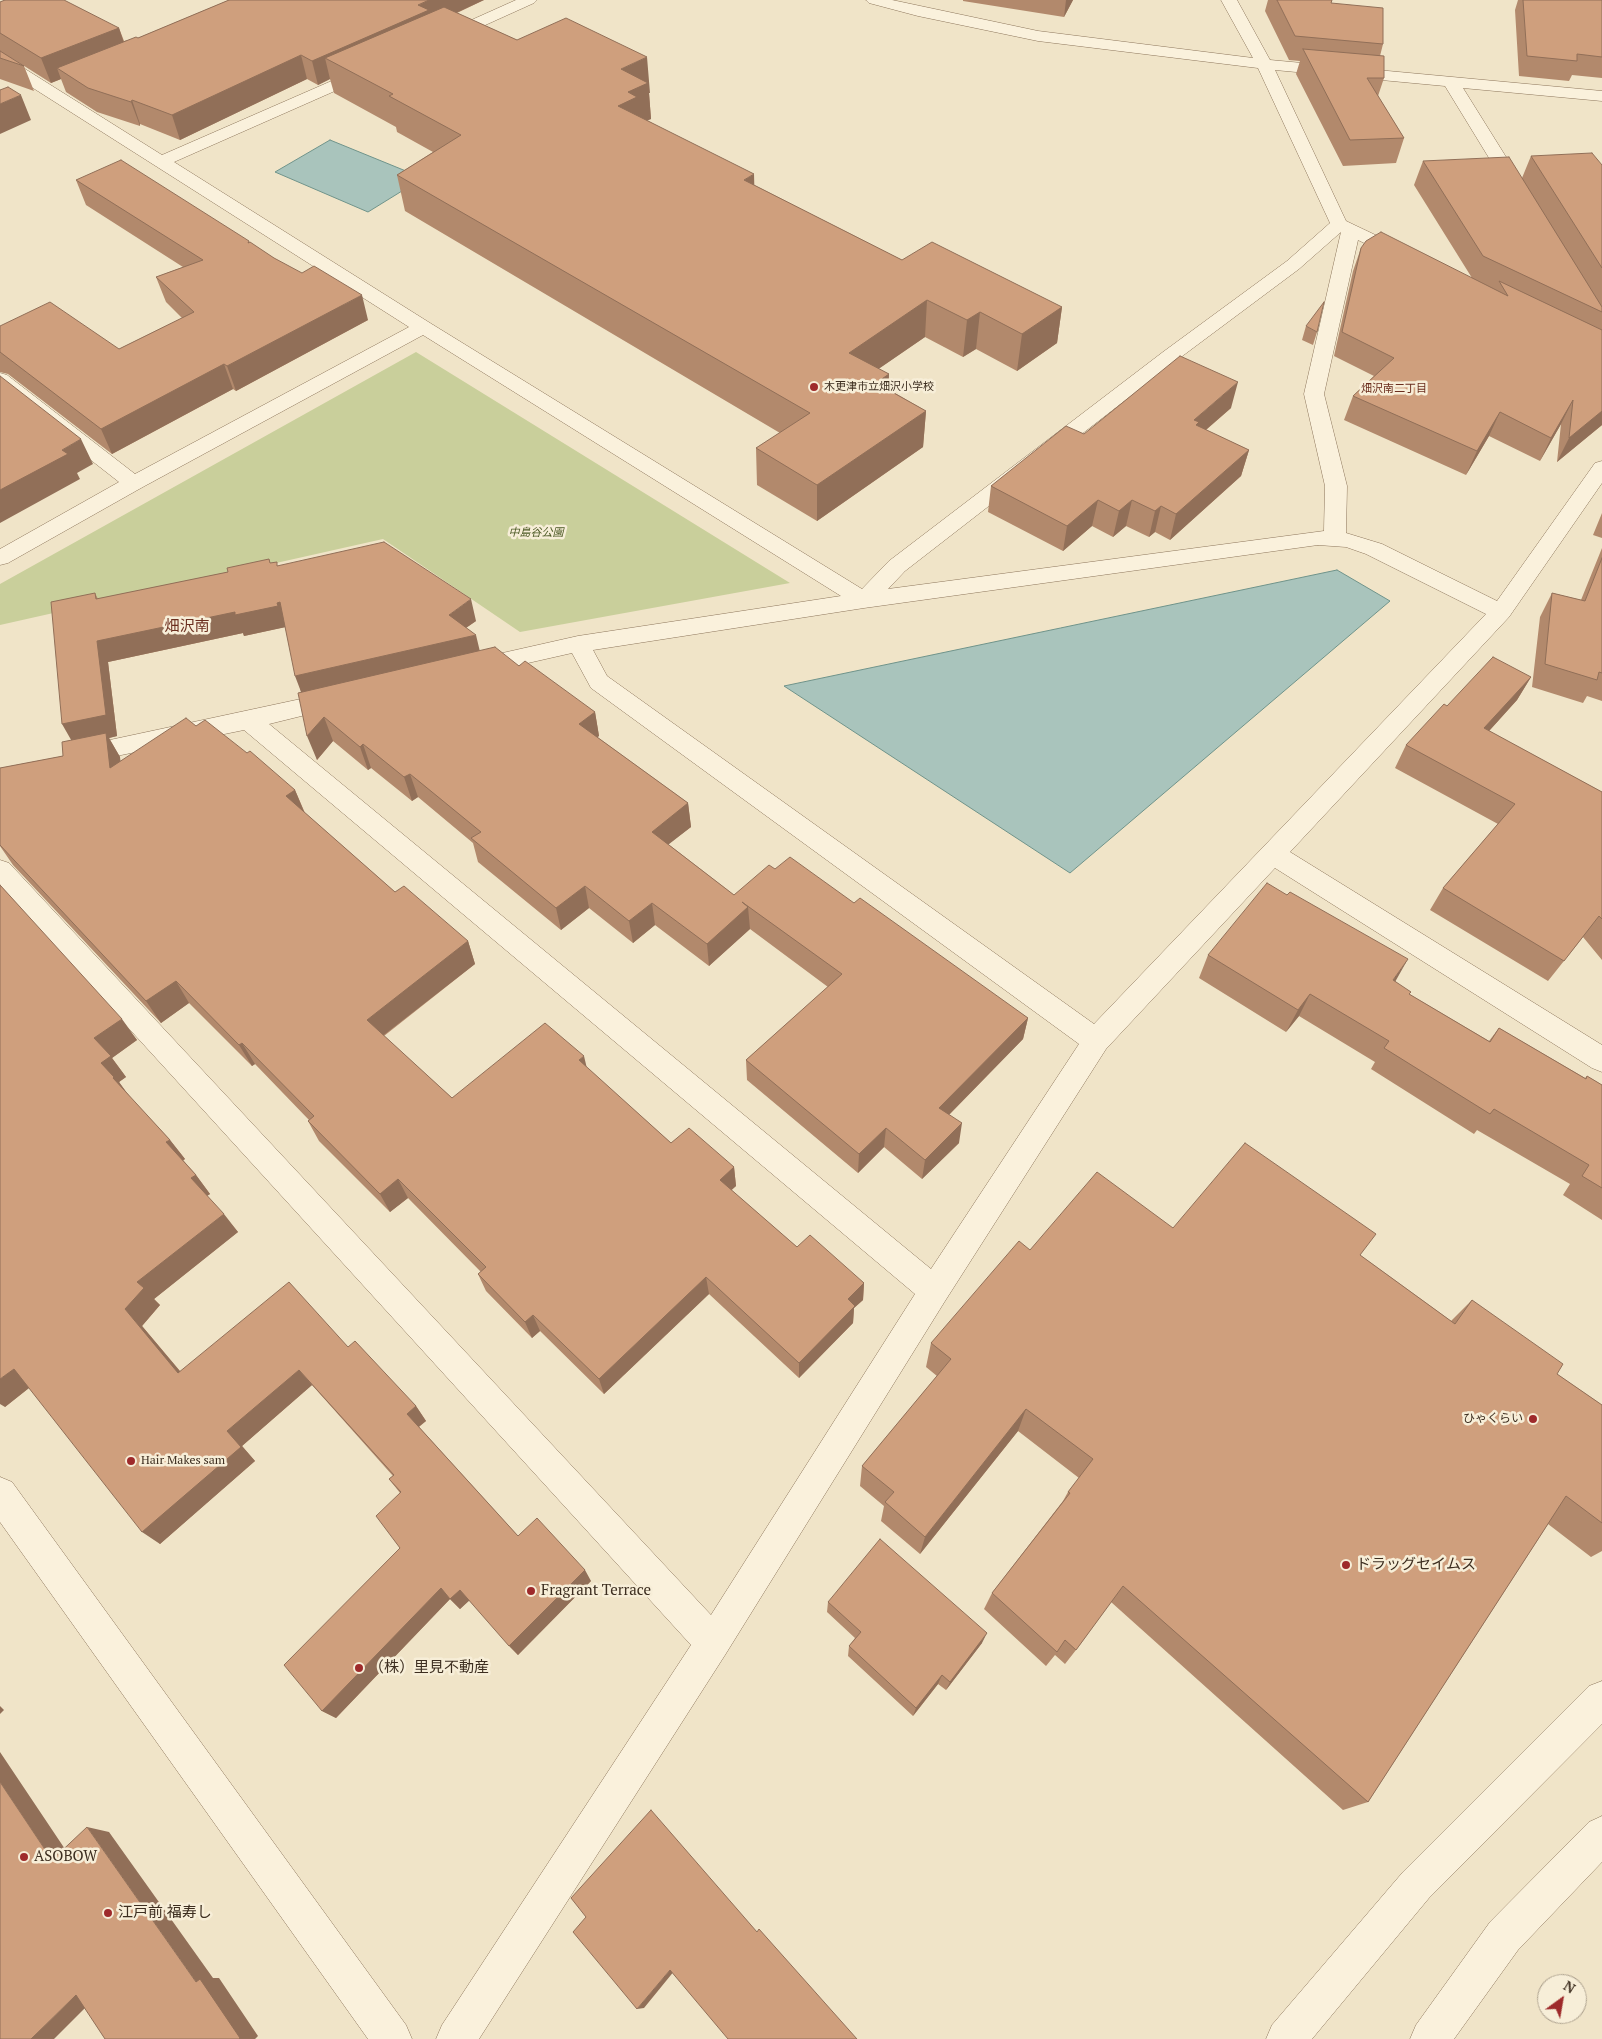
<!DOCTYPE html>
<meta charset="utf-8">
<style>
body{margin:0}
#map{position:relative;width:1602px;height:2039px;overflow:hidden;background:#f0e4c8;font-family:"PT Serif",serif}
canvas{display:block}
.north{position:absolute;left:1537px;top:1974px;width:50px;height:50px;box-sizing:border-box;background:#f7eed8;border:1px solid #ada18e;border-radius:50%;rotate:32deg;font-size:14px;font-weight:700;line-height:20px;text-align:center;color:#3d2e20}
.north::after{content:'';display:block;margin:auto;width:18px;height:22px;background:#9e2a2b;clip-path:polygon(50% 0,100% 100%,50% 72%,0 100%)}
</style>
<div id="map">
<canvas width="1602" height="2039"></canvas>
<div class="north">N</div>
</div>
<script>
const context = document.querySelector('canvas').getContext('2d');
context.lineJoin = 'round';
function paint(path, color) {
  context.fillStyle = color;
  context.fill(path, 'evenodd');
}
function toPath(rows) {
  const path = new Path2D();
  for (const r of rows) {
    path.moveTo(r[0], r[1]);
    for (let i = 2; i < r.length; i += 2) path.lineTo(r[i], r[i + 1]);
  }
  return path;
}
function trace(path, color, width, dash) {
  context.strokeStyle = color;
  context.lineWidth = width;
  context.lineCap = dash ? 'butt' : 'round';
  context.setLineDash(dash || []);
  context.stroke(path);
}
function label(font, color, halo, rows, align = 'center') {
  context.font = font + ' "PT Serif","Noto Sans JP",serif';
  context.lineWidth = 5;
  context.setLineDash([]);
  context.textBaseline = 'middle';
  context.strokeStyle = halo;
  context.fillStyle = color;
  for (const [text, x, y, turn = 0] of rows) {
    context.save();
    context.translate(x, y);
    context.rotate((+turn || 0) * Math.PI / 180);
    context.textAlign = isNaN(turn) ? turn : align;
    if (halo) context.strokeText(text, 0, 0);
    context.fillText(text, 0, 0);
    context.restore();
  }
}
const green = toPath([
 [416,352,790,583,520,632,383,539,0,625,0,584]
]);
const water = toPath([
 [330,140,423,178,368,212,275,172,330,140],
 [1337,570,1390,601,1070,873,784,686,1337,570]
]);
const minor = toPath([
 [516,0,537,0,534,3,450,41,444,43,438,41,436,38,438,35,516,0],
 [866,0,892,0,1038,31,1253,58,1221,0,1237,0,1270,60,1602,91,1602,101,1463,88,1526,189,1523,193,1517,194,1511,193,1508,189,1445,86,1275,70,1346,221,1409,251,1412,255,1409,259,1403,260,1397,259,1358,240,1324,394,1347,486,1346,533,1382,544,1497,601,1595,463,1602,461,1602,483,1509,617,1290,852,1602,1045,1602,1072,1592,1068,1275,868,1106,1049,945,1301,725,1655,479,2039,436,2039,442,2025,691,1645,0,887,0,860,9,863,711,1615,915,1294,244,730,77,764,68,761,65,755,68,749,338,691,346,693,350,699,346,705,269,724,931,1269,1079,1044,591,688,572,653,475,675,467,673,463,667,467,661,578,636,841,596,423,335,141,488,8,563,0,565,0,549,119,482,0,389,0,373,7,375,135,474,409,327,0,67,0,55,6,57,162,155,359,69,371,69,373,72,371,75,174,162,430,323,862,589,889,561,1163,352,1287,261,1330,223,1258,68,1038,41,918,16,869,3,866,0],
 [1341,232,1304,394,1325,486,1324,531,888,589,905,571,1177,360,1299,269,1341,232],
 [1318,545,1346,547,1366,554,1486,614,1094,1024,607,676,593,650,864,608,1318,545]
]);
const tertiary = toPath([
 [0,1477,12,1482,406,2025,412,2039,368,2039,0,1522,0,1477],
 [1602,1681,1602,1724,1429,1898,1312,2039,1266,2039,1272,2025,1403,1872,1589,1686,1602,1681],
 [1602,1816,1602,1862,1518,1950,1454,2039,1410,2039,1416,2025,1490,1922,1589,1822,1602,1816]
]);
const wall = toPath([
 [229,0,484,0,457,13,517,40,650,93,649,93,651,119,647,120,754,185,902,260,1062,307,1057,343,1017,371,976,349,963,357,925,337,878,369,889,374,888,389,926,411,923,447,817,521,757,485,756,448,780,433,405,211,397,175,433,152,397,132,396,127,334,93,330,79,318,85,307,79,180,140,140,124,140,126,97,112,66,92,61,79,51,83,7,55,24,66,34,91,0,79,0,2,119,28,124,41,138,38],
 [963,0,1073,0,1064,17,963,1],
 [1268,0,1332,0,1331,3,1383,44,1380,56,1384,78,1378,96,1404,138,1396,163,1343,166,1296,74,1300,61,1289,60,1265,11],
 [1518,0,1602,0,1602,78,1572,75,1569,81,1519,76,1515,10],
 [1531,156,1602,165,1602,425,1557,462,1561,424,1540,461,1489,436,1466,475,1344,420,1353,396,1374,376,1334,356,1353,271,1361,248,1472,278,1414,185,1423,161,1522,178],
 [76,180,249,242,368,320,236,391,233,389,112,454,8,374,0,372,0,326,119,349,182,318,166,302,156,277,183,267,86,205],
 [1306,326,1317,332,1313,345,1302,340],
 [1231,408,1206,430,1249,450,1241,476,1170,540,1155,532,1149,537,1126,526,1113,537,1092,526,1063,551,988,512,991,486,1084,434],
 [1602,513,1602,538,1593,535],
 [1602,548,1602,701,1587,696,1583,703,1532,687,1540,617,1552,593,1581,600],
 [269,559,270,563,278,566,476,621,466,628,479,651,519,666,595,712,599,736,597,737,688,803,691,827,668,844,734,895,775,869,854,903,1028,1018,1023,1039,949,1115,959,1143,922,1179,884,1147,858,1173,747,1080,746,1060,828,987,750,929,709,966,655,925,633,943,589,908,561,930,478,862,473,843,418,797,412,801,371,768,368,770,333,741,317,760,301,692,285,627,244,636,243,633,108,662,117,736,109,738,120,757,120,761,196,726,247,753,295,790,305,813,395,892,468,941,475,964,384,1036,452,1098,586,1067,671,1143,734,1167,736,1186,731,1190,797,1247,864,1283,863,1300,854,1308,853,1323,799,1378,709,1294,604,1394,540,1331,532,1338,486,1291,478,1274,481,1272,408,1198,390,1212,319,1141,308,1121,309,1120,255,1064,252,1066,189,1003,161,1023,13,865,0,846,0,768,63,756,71,740,95,593,98,599,228,572],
 [1531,677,1517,700,1489,731,1602,792,1602,960,1583,937,1548,981,1430,910,1443,888,1498,824,1395,768,1406,745,1447,706],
 [0,885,137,1040,112,1058,126,1077,119,1082,128,1095,170,1140,185,1159,183,1160,196,1175,210,1194,207,1196,238,1232,154,1299,160,1305,142,1326,180,1371,348,1347,416,1406,426,1421,419,1427,518,1536,591,1581,518,1655,469,1600,460,1609,450,1599,336,1718,322,1711,400,1548,400,1493,389,1479,393,1476,312,1385,242,1446,255,1461,160,1544,29,1388,5,1407],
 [1208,955,1395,981,1409,994,1489,1041,1499,1028,1585,1078,1587,1076,1602,1085,1602,1220,1563,1195,1570,1184,1477,1130,1474,1134,1371,1069,1375,1062,1299,1016,1286,1032,1199,978],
 [1173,1228,1360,1255,1451,1321,1472,1300,1557,1374,1602,1405,1602,1551,1591,1557,1548,1524,1368,1802,1343,1810,1111,1602,1076,1650,1065,1664,1055,1655,1046,1666,984,1609,992,1593,1063,1501,1068,1492,1079,1478,1018,1431,920,1554,881,1521,884,1506,860,1486,862,1466,937,1376,926,1367,931,1343,1030,1250],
 [828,1602,982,1643,946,1690,938,1684,913,1716,848,1656,849,1646,855,1638,827,1612]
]);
const shadedWall = toPath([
 [429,0,484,0,432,24,325,58,330,79,318,85,312,61],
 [1066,0,1073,0,1064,17],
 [119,28,127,52,57,68,61,79,51,83,41,58],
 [301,55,307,79,180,140,172,115],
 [647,57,650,93,649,93,651,119,639,124,618,106,621,69],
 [21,95,31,120,0,134,0,104],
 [132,100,140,124,140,126,131,102],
 [754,174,755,211,744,180],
 [362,295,368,320,236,391,227,366],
 [927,300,925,337,848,390,849,353],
 [1062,307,1057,343,1017,371,1022,334],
 [980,312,976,349,963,357,967,320],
 [224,364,233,389,112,454,101,429],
 [889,374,887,411,876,383],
 [1238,382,1231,408,1194,440,1194,420],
 [1573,400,1561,424,1540,461,1551,438],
 [926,411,923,447,817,521,817,485],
 [1602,411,1602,425,1557,462,1569,438],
 [1500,412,1489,436,1466,475,1477,451],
 [81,439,93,464,77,473,80,479,0,523,0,490,62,450],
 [1249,450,1241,476,1170,540,1176,514],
 [1098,500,1092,526,1063,551,1067,526],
 [1132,500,1126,526,1113,537,1119,511],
 [1161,506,1155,532,1149,537,1155,511],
 [471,599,476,621,454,636,449,615],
 [280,602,286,627,244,636,243,633,108,662,117,736,109,738,120,757,124,792,110,768,74,745,62,724,97,641],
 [476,635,481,656,303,697,295,676],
 [1531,677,1517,700,1471,751,1484,728],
 [595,712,599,736,583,748,579,724],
 [324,717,333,741,317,760,307,736],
 [363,744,371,768,368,770,360,747],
 [410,774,418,797,412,801,404,777],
 [295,790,305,814,286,796],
 [688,803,691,827,655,855,652,832],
 [585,886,589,908,561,930,556,908],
 [652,903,655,925,633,943,629,921],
 [748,907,750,929,709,966,707,944],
 [468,941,475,964,376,1041,367,1020],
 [1408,959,1395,982,1393,980],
 [176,981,189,1003,161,1023,146,1001],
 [1310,994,1299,1016,1286,1032,1298,1010],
 [1028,1018,1023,1039,936,1128,939,1108],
 [122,1019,137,1040,112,1058,126,1077,119,1082,130,1097,128,1099,101,1063,94,1038],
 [242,1043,255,1064,252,1066,239,1045],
 [584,1056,589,1077,579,1060],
 [962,1123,959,1143,922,1179,925,1160],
 [886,1128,884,1147,858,1173,859,1154],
 [170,1140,185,1159,181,1162,166,1142],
 [734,1167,736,1186,722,1199,720,1180],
 [196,1175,210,1194,205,1197,191,1178],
 [398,1179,408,1198,390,1212,380,1194],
 [224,1214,238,1232,154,1299,160,1305,142,1326,194,1388,178,1373,125,1309,137,1282],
 [706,1277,709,1294,604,1394,599,1379],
 [864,1283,863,1300,854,1308,853,1323,799,1378,799,1363,848,1299],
 [533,1315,540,1331,532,1338,525,1322],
 [14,1369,34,1384,5,1407,0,1404,0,1379],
 [299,1370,312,1385,242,1446,255,1461,160,1544,142,1532,227,1431],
 [416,1406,426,1421,417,1428,407,1414],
 [1026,1409,1018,1431,920,1554,925,1537],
 [585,1570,591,1581,518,1655,509,1646],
 [441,1588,460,1590,470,1600,460,1609,450,1599,336,1718,322,1711],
 [987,1633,982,1643,946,1690,950,1682],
 [942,1675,938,1684,913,1716,916,1708],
 [0,1706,4,1710,0,1714],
 [0,1752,75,1864,52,1860,0,1782],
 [87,1827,109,1832,213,1978,219,1978,258,2036,255,2039,239,2039,196,1982],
 [670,1970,675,1970,644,2008,637,2009],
 [99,1994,54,2039,31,2039,76,1995]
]);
const building = toPath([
 [5,0,64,0,119,28,41,58,0,33,0,2,5,0],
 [229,0,429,0,418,5,429,10,312,61,301,55,172,115,132,100,131,102,88,88,57,68,136,37,138,38,229,0],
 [1277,0,1332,0,1331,3,1383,8,1383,44,1295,36,1277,0],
 [1523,0,1602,0,1602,57,1577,54,1577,61,1527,56,1523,0],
 [444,7,517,40,566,18,647,57,621,69,648,83,628,92,637,97,618,106,754,174,744,180,902,260,932,242,1062,307,1022,334,980,312,967,320,927,300,849,353,889,374,876,383,926,411,817,485,756,448,810,413,397,175,461,135,389,96,393,94,325,58,444,7],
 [1303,49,1384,56,1384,78,1367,78,1404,138,1350,140,1303,49],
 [0,51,24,66,0,58,0,51],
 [8,87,21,95,0,104,0,90,8,87],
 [1592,153,1602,165,1602,268,1531,156,1592,153],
 [1509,157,1602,307,1602,312,1483,256,1423,161,1509,157],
 [121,160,249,241,248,243,250,242,274,258,302,273,314,266,362,295,227,366,224,364,101,429,0,352,0,326,50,302,119,349,194,312,156,277,203,260,76,180,121,160],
 [1381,232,1508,296,1499,281,1602,330,1602,411,1569,438,1573,400,1551,438,1500,412,1477,451,1353,396,1394,358,1342,332,1361,248,1366,241,1381,232],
 [1324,302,1317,332,1306,326,1324,302],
 [1180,356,1238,382,1194,420,1199,422,1196,425,1249,450,1176,514,1161,506,1155,511,1132,500,1119,511,1098,500,1067,526,991,486,1066,426,1084,434,1180,356],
 [0,376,81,439,62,450,68,454,0,490,0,376],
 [384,542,471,599,449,615,476,635,295,676,280,602,277,603,278,606,235,615,235,612,97,641,106,715,62,724,51,602,95,593,96,599,228,572,227,568,269,559,270,563,277,562,277,566,384,542],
 [1602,558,1602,673,1599,672,1597,680,1545,664,1552,593,1585,601,1602,558],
 [495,647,519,666,525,661,595,712,579,724,688,803,652,832,734,895,769,865,775,869,790,857,854,903,860,898,1028,1018,939,1108,962,1123,925,1160,886,1128,859,1154,746,1060,842,974,742,902,748,907,707,944,652,903,629,921,585,886,556,908,471,838,481,832,410,774,404,777,363,744,360,747,324,717,307,736,298,693,495,647],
 [1493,657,1531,677,1484,728,1602,792,1602,919,1599,916,1564,961,1443,888,1515,804,1406,745,1444,704,1447,706,1493,657],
 [186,718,196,726,205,720,247,753,250,751,295,790,286,796,395,892,404,886,468,941,367,1020,452,1098,545,1023,584,1056,579,1060,671,1143,689,1128,734,1167,720,1180,797,1247,810,1235,864,1283,848,1299,855,1306,799,1363,706,1277,599,1379,533,1315,525,1322,478,1274,486,1267,398,1179,380,1194,308,1121,314,1116,242,1043,239,1045,176,981,146,1001,0,845,0,768,63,756,62,742,106,733,110,768,186,718],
 [1267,883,1287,895,1290,892,1408,959,1393,980,1411,992,1409,994,1490,1042,1499,1028,1586,1079,1587,1076,1602,1085,1602,1188,1582,1176,1589,1165,1494,1109,1490,1114,1384,1048,1389,1041,1310,994,1298,1010,1208,955,1267,883],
 [0,885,122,1019,94,1038,111,1056,101,1063,114,1077,113,1078,170,1140,166,1142,196,1175,191,1178,224,1214,137,1282,144,1288,125,1309,178,1373,289,1282,348,1347,355,1341,416,1406,407,1414,518,1536,537,1518,585,1570,509,1646,460,1590,450,1599,441,1588,322,1711,284,1665,400,1548,376,1516,401,1492,389,1479,394,1475,299,1370,227,1431,241,1447,142,1532,14,1369,0,1379,0,885],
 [1245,1143,1376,1234,1360,1255,1455,1324,1472,1300,1563,1364,1557,1374,1602,1405,1602,1523,1566,1496,1368,1802,1123,1586,1076,1650,1065,1640,1057,1652,992,1593,1070,1493,1068,1492,1093,1459,1026,1409,925,1537,885,1502,894,1492,862,1466,951,1359,931,1343,1019,1241,1030,1250,1097,1172,1173,1228,1245,1143],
 [880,1539,987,1633,950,1682,942,1675,916,1708,849,1646,861,1632,828,1602,880,1539],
 [0,1782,52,1860,87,1827,196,1982,200,1979,240,2038,239,2039,105,2039,76,1995,31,2039,0,2039,0,1782],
 [651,1810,757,1932,759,1929,857,2039,728,2039,670,1970,637,2009,573,1932,586,1917,571,1898,651,1810]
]);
const markers = [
 [814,387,5,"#9e2a2b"],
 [1533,1419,5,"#9e2a2b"],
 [131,1461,5,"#9e2a2b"],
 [1346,1565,5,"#9e2a2b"],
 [531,1591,5,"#9e2a2b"],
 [359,1668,5,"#9e2a2b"],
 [24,1857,5,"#9e2a2b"],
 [108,1913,5,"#9e2a2b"]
];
const farPoinames = [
 ["木更津市立畑沢小学校",824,387]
];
const farNeighbourhoodnames = [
 ["畑沢南二丁目",1394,389]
];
const farParknames = [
 ["中島谷公園",536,533]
];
const poiNames = [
 ["ひゃくらい",1523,1419],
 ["Hair Makes sam",141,1461,"left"]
];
const quarterNames = [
 ["畑沢南",187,627]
];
const nearPoinames = [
 ["ドラッグセイムス",1356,1565],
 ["Fragrant Terrace",541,1591],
 ["（株）里見不動産",369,1668],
 ["ASOBOW",34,1857],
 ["江戸前 福寿し",118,1913]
];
paint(green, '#c9cf9b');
paint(water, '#a9c4bc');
trace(water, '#6f938a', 1);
trace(minor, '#8d765c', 1);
trace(tertiary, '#8d765c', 1);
paint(minor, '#faf1dc');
paint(tertiary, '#faf1dc');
paint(wall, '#b2896c');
paint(shadedWall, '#916f58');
paint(building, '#cf9f7d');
trace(building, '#916f58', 1);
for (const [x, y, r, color] of markers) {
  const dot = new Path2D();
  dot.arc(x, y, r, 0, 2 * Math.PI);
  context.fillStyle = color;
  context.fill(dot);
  trace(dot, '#f7eed8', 2);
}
label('11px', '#3d2e20', '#f7eed8', farPoinames, 'left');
label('11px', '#6b2e1e', '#f7eed8', farNeighbourhoodnames);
label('italic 11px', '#4d5a26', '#f7eed8', farParknames);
label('12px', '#3d2e20', '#f7eed8', poiNames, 'right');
label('15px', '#6b2e1e', '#f7eed8', quarterNames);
label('15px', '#3d2e20', '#f7eed8', nearPoinames, 'left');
</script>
